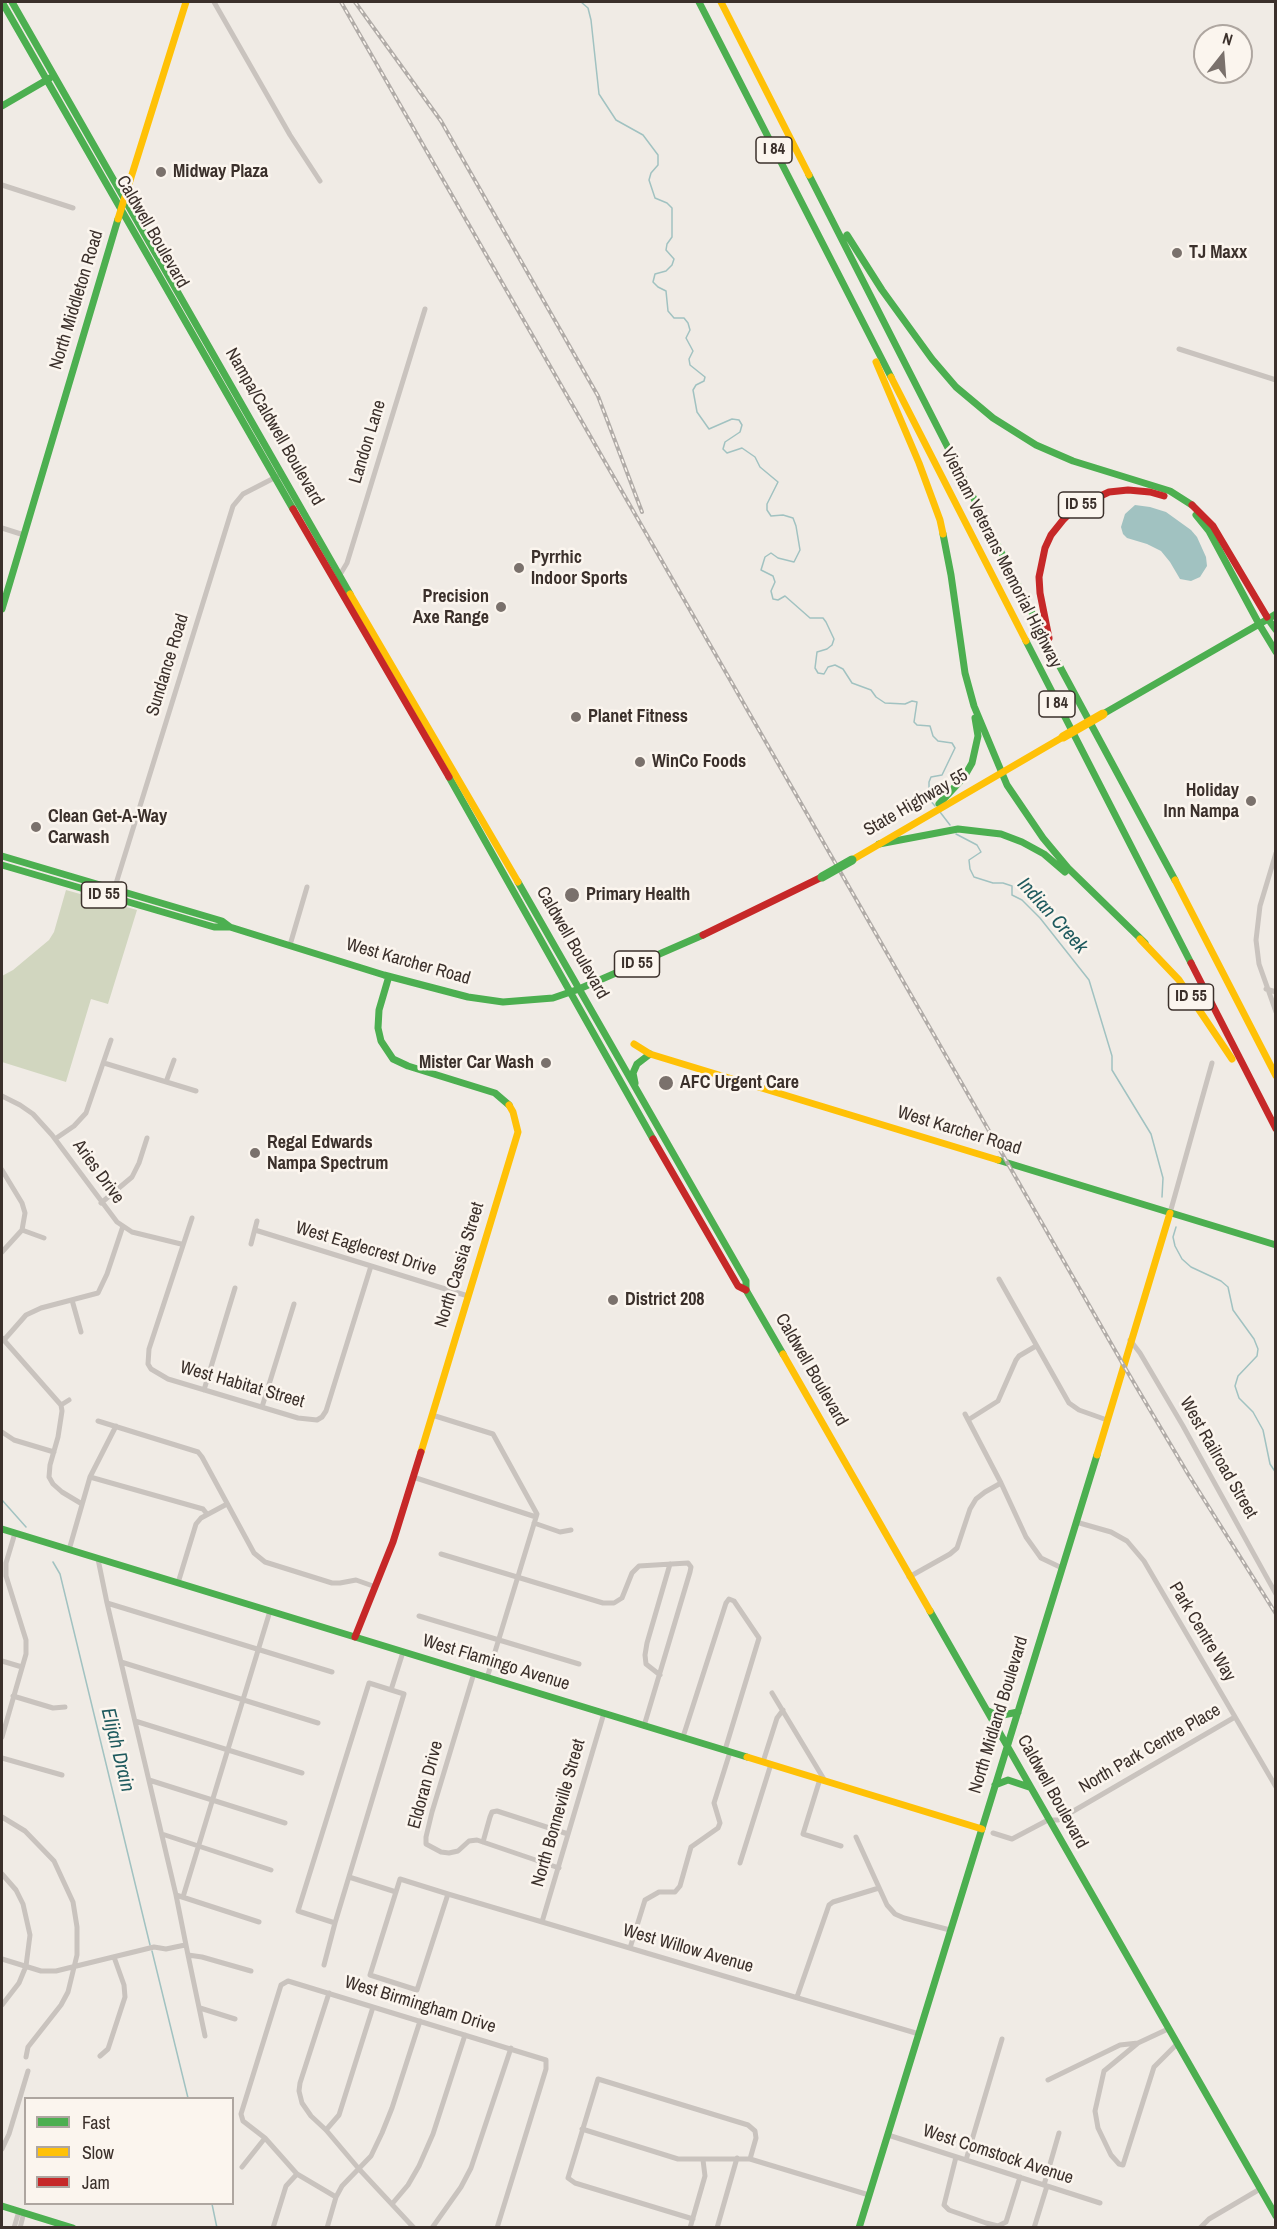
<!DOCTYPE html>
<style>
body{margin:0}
#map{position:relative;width:1277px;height:2229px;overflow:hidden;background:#f0ebe5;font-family:"Archivo Narrow",sans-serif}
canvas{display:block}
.frame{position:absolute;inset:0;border:3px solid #3b302b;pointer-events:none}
.legend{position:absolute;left:24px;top:2097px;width:210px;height:108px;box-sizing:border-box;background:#fbf5ee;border:2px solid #aea6a0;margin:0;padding:8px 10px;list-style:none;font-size:18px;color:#3b302b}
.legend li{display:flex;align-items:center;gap:12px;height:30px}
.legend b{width:30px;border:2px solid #aea6a0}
.north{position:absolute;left:1193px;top:24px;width:60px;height:60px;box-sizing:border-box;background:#fbf5ee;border:2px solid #aea6a0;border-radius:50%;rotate:17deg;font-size:16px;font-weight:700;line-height:24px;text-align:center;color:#3b302b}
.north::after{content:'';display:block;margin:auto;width:21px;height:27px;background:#7a716c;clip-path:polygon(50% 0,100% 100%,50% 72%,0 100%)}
</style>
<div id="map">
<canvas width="1277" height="2229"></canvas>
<div class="frame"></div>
<ul class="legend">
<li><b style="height:8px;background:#4caf50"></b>Fast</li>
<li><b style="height:8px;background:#ffc107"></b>Slow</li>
<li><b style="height:8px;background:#c62828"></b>Jam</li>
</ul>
<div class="north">N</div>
</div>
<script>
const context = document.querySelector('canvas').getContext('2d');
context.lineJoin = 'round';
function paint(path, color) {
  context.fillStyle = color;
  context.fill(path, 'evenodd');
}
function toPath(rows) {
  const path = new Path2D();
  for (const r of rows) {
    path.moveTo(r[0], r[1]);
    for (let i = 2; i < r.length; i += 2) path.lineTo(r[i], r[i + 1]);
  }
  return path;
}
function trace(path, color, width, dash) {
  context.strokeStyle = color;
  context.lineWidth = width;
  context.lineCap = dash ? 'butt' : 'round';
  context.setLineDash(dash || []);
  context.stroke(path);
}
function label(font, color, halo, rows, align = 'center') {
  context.font = font + ' "Archivo Narrow",sans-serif';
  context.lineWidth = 5;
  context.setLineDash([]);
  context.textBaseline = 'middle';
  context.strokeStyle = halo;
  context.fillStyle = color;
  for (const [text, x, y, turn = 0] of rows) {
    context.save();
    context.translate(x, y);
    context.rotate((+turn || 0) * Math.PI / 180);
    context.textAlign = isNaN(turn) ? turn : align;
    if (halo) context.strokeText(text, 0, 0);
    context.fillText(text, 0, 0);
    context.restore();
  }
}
const green = toPath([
 [66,890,137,910,108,1004,91,999,66,1082,2,1062,2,976,13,970,49,940,54,932]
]);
const water = toPath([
 [1135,505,1150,507,1166,512,1191,530,1197,537,1206,557,1207,566,1200,577,1191,581,1180,579,1170,562,1161,551,1147,544,1127,538,1123,534,1121,527,1125,514]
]);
const stream = toPath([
 [581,2,588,8,591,20,599,94,616,120,643,135,658,155,658,165,651,173,649,180,655,198,667,203,672,208,672,237,667,244,666,250,674,259,672,265,666,271,655,274,653,282,658,287,666,291,668,311,674,318,684,318,688,323,690,330,686,338,693,351,689,359,690,365,705,377,704,381,696,385,693,390,697,412,709,429,732,419,739,420,742,425,740,432,725,442,723,449,727,453,742,448,755,457,760,467,778,482,767,504,767,510,771,516,783,515,793,518,796,526,800,550,794,562,778,558,771,553,765,557,761,570,773,576,775,582,771,591,773,599,778,600,785,596,810,618,823,618,826,622,834,639,832,645,827,649,817,652,815,668,818,673,824,674,828,667,835,665,843,669,852,683,871,690,876,697,885,703,905,704,912,701,917,702,914,722,917,725,930,726,933,736,938,741,952,743,955,748,942,775,931,777,929,782,929,799,935,806],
 [940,812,950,825],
 [956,834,977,845,981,852,969,860,970,869,974,877,993,883,1003,883,1012,886,1012,895,1022,900,1040,918,1089,980,1112,1056,1112,1070,1151,1134,1163,1178,1162,1197],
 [1176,1227,1173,1237,1175,1246,1182,1259,1191,1267,1221,1281,1228,1287,1233,1310,1254,1339,1258,1349,1257,1356,1238,1376,1235,1386,1239,1398,1253,1412,1263,1430,1270,1464,1276,1473],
 [2,1500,26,1527],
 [53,1562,60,1574,150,1945],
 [152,1951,188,2098],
 [212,2204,217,2228]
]);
const street = toPath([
 [214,2,290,135,320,181],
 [2,185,73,208],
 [1179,349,1276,380],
 [2,528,24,535],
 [338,578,347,563,425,309],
 [1276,853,1260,906,1256,940,1259,964,1276,1012],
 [114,890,233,506,243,494,278,476],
 [290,945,307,887],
 [1266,989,1276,992],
 [104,1063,196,1091],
 [166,1082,174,1060],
 [2,1096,20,1105,33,1114,52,1135,117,1222,132,1232,181,1244],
 [55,1139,74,1126,86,1113,111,1040],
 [2,1170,22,1203,25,1213,22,1230,2,1252],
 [101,1203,132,1177,139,1163,147,1138],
 [1170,1213,1212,1063],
 [192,1218,149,1349,148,1364,151,1369,168,1379,298,1418,317,1420,322,1417,326,1411,371,1266],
 [22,1230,44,1238],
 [255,1230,468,1296],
 [251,1244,257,1221],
 [999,1279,1069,1403,1079,1410,1107,1420],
 [72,1300,81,1332],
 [2,1338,61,1405,62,1411,58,1437,50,1465,49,1477,53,1484,62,1492,82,1504],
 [4,1340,26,1315,41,1308,98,1293,107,1274,123,1226],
 [1130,1340,1140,1353,1183,1426,1276,1594],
 [204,1390,235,1288],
 [61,1405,69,1400],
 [262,1407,294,1304],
 [965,1414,1001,1483,1026,1537,1041,1558,1062,1568],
 [432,1415,493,1434,537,1514,487,1678],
 [968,1420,998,1401,1016,1360,1019,1356,1036,1346],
 [98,1421,198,1452,202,1457,254,1553,265,1562,332,1583,340,1583,356,1580,373,1586],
 [2,1432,14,1440,54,1452],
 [90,1477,203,1509,207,1514],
 [413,1477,536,1517],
 [1076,1522,1111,1532,1127,1541,1144,1561,1276,1787],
 [534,1523,560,1532,571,1530],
 [69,1550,90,1477,116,1426],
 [441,1554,603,1603,614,1603,622,1598,632,1573,639,1566,688,1563,691,1567,690,1572,644,1726],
 [98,1559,107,1603,332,1672],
 [909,1577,950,1554,957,1548,970,1509,976,1499,985,1492,1001,1483],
 [178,1583,196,1524,201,1518,227,1504],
 [107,1603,176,1895,259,1922],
 [419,1616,579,1664],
 [2,1661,22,1667],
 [121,1662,318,1723],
 [474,1673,432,1812,426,1837,426,1844,441,1852,449,1853,458,1851,469,1841,477,1840,559,1868],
 [660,1675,646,1664,645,1655,647,1643,670,1564],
 [391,1690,403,1652],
 [772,1693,825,1781],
 [13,1696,53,1708,65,1707],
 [135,1721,302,1773],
 [2,1737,26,1654,26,1640,6,1576,6,1563,15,1533],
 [683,1737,726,1603,729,1599,734,1601,759,1638,725,1750],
 [2,1758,62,1775],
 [763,1762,777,1718,783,1710],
 [820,1779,803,1834,841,1846],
 [149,1780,285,1823],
 [2,1817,25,1831,54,1861,73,1902,77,1927,77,1955,68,1992,61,2005,28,2047,26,2057],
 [993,1833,1012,1839,1048,1820,1058,1820,1235,1717],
 [162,1834,271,1870],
 [856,1837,887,1905,895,1914,904,1918,950,1930],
 [483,1842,490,1817,492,1812,497,1811,568,1834],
 [740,1863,771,1764],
 [2,1874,16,1890,23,1904,30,1935,26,1966,19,1983,2,2005],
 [349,1877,396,1892],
 [400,1879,448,1894,417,1990,370,1975,400,1879],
 [448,1894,919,2034],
 [176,1895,188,1955,202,1957,251,1971],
 [183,1897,270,1611],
 [542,1922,604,1713],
 [630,1948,645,1900,659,1892,675,1892,680,1886,691,1847,718,1828,720,1823,714,1803,730,1752],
 [188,1955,205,2036],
 [2,1959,41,1971,56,1971,154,1947,166,1949,185,1945],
 [324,1965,335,1923,404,1694,369,1683,298,1911,335,1923],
 [329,1993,300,2083,299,2091,302,2103,311,2116,326,2130,359,2169,414,2228],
 [797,1997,829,1905,833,1902,879,1888],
 [200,2008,235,2019],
 [1138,2043,1104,2071,1095,2111,1098,2128,1111,2155,1119,2164,1123,2165,1154,2067,1177,2044],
 [100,2056,108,2049,125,1997,124,1985,114,1957],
 [1048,2080,1120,2045,1138,2043,1168,2029],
 [582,2129,678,2159,750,2159,869,2195],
 [326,2130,339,2115,373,2007],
 [888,2135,1100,2203],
 [2,2149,9,2134,28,2071],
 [956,2157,944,2205,949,2210,986,2223,998,2226,1006,2222,1020,2177],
 [966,2160,1002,2039],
 [242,2167,265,2138],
 [1044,2185,1059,2133],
 [336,2197,297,2174,265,2138,243,2121,241,2114,281,1985,288,1981,546,2060,546,2069,497,2228],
 [392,2204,408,2185,419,2166,433,2134,465,2035],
 [693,2219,575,2183,568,2178,598,2079,748,2125,755,2131,756,2138,750,2159],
 [14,2228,19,2211],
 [20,2228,24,2212],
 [273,2228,286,2186,297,2174],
 [327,2228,336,2197,342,2186,371,2156,382,2133,392,2108,420,2021],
 [432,2228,461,2187,471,2168,511,2048],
 [690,2228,705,2176,703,2160],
 [717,2228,737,2158],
 [1034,2228,1047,2186],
 [1200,2228,1209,2219,1260,2189]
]);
const fast = toPath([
 [2,2,293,509],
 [12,2,350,594],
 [699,2,891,377],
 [2,106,50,78],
 [809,175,1052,652,1175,880],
 [847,235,882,290,932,359,956,387,993,418,1036,445,1073,461,1170,491,1192,505],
 [1196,515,1209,531,1259,624],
 [943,534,951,575,965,673,974,706,1007,785,1043,838,1068,868,1145,943],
 [2,609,118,219],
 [1276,614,1268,619,1276,630],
 [1259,624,1276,652],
 [1026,641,1191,963],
 [1103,714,1268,619,1267,617],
 [449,777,653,1139],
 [939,804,964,777,972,763,978,736,975,718],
 [879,844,958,829,1001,834,1022,842,1044,854,1065,872],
 [2,856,222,921,230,927,384,975,468,997,503,1002,553,998,579,989,703,935],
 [2,865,214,927,230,927],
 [518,882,746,1281,746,1290,783,1354],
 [389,976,379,1010,378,1028,381,1041,393,1059,408,1066,495,1093,509,1105],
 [635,1083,633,1073,637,1064,650,1054],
 [998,1160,1276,1245],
 [2,1529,747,1757],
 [930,1611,1276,2216],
 [988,1711,998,1716,1018,1712],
 [995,1785,1008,1780,1029,1787],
 [2,2206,73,2228],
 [859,2228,1097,1455]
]);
const slow = toPath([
 [721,2,809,175],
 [118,219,186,2],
 [876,362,919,463,940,520,943,534],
 [891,377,1026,641],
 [350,594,518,882],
 [852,860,1063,737],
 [1175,880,1276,1076],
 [1140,939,1179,980,1232,1059],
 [634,1044,650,1054,998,1160],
 [783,1354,930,1611],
 [421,1452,518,1132,513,1112,509,1105],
 [1097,1455,1170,1213],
 [747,1757,982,1829]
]);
const jam = toPath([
 [1192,505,1213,526,1267,617],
 [293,509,449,777],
 [1049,638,1040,593,1039,577,1045,548,1051,535,1063,520,1075,508,1109,492,1128,490,1150,492,1164,496],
 [703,935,822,877],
 [1191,963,1276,1129],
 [653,1139,738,1286,746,1290],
 [355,1637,393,1542,421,1452]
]);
const rail = toPath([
 [341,2,1124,1366,1188,1474,1276,1614],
 [355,2,441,121,598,396,642,512]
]);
const fastBridge = toPath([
 [822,877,852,860]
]);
const slowBridge = toPath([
 [1063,737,1103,714]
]);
const markers = [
 [161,172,6,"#7a716c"],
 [1177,253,6,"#7a716c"],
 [519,568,6,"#7a716c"],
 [501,607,6,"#7a716c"],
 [576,717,6,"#7a716c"],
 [640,762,6,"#7a716c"],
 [1251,801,6,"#7a716c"],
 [36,827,6,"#7a716c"],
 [572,895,8,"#7a716c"],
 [546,1063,6,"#7a716c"],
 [666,1083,8,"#7a716c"],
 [255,1153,6,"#7a716c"],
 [613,1300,6,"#7a716c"]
];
const shields = [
 [774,150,36],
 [1081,505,45],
 [1057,704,36],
 [104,895,45],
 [637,964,45],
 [1191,997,45]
];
const shieldNames = [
 ["I 84",774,150],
 ["ID 55",1081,505],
 ["I 84",1057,704],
 ["ID 55",104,895],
 ["ID 55",637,964],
 ["ID 55",1191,997]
];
const poiNames = [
 ["Midway Plaza",173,172],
 ["TJ Maxx",1189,253],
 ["Pyrrhic",531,558],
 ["Indoor Sports",531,579],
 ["Precision",489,597,"right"],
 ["Axe Range",489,618,"right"],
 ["Planet Fitness",588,717],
 ["WinCo Foods",652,762],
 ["Holiday",1239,791,"right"],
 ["Inn Nampa",1239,812,"right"],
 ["Clean Get-A-Way",48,817],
 ["Carwash",48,838],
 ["Primary Health",586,895],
 ["Mister Car Wash",534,1063,"right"],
 ["AFC Urgent Care",680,1083],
 ["Regal Edwards",267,1143],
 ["Nampa Spectrum",267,1164],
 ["District 208",625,1300]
];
const streetNames = [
 ["Caldwell Boulevard",152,232,60],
 ["North Middleton Road",77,300,-73],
 ["Nampa/Caldwell Boulevard",274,427,60],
 ["Landon Lane",368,442,-73],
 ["Vietnam Veterans Memorial Highway",1001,558,63],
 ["Sundance Road",168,665,-73],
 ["State Highway 55",916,803,-30],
 ["Caldwell Boulevard",572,943,60],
 ["West Karcher Road",408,962,16],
 ["West Karcher Road",959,1131,17],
 ["Aries Drive",98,1172,54],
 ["West Eaglecrest Drive",366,1249,17],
 ["North Cassia Street",460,1265,-73],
 ["Caldwell Boulevard",811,1370,60],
 ["West Habitat Street",242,1385,16],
 ["West Railroad Street",1218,1458,60],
 ["Park Centre Way",1202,1632,59],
 ["West Flamingo Avenue",496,1663,17],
 ["North Midland Boulevard",999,1715,-73],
 ["North Park Centre Place",1150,1749,-30],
 ["Eldoran Drive",426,1785,-75],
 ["Caldwell Boulevard",1052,1792,61],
 ["North Bonneville Street",559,1813,-74],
 ["West Willow Avenue",688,1949,16],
 ["West Birmingham Drive",420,2005,17],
 ["West Comstock Avenue",998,2155,18]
];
const waterNames = [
 ["Indian Creek",1052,916,48],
 ["Elijah Drain",117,1750,76]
];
paint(green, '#d1d6bf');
paint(water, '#a1c2c1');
trace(stream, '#a1c2c1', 1.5);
trace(street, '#c9c3be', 5);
trace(fast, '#4caf50', 7);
trace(slow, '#ffc107', 7);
trace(jam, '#c62828', 7);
trace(rail, '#b1aca8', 4);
trace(rail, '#fbf5ee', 1.5, [4.5]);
trace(fastBridge, '#4caf50', 9);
trace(slowBridge, '#ffc107', 9);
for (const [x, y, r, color] of markers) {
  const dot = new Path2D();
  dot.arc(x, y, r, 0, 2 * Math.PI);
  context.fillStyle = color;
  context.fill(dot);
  trace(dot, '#fbf5ee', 2);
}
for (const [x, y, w] of shields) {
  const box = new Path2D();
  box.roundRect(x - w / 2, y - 13, w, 26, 4.5);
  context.fillStyle = '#fbf5ee';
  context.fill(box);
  trace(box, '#3b302b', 1.5);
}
label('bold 16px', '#3b302b', null, shieldNames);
label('bold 18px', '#3b302b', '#fbf5ee', poiNames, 'left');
label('18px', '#3b302b', '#fbf5ee', streetNames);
label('italic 20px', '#1f5a5e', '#fbf5ee', waterNames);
</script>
